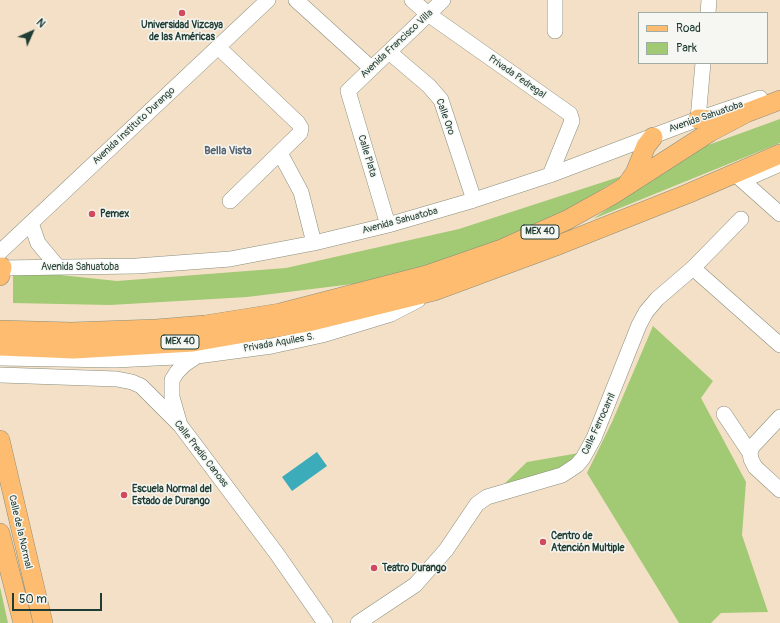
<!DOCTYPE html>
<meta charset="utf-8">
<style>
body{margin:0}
#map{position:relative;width:780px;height:623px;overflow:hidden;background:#f3e0c6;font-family:Pangolin,sans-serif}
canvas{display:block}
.legend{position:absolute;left:638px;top:12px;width:130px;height:52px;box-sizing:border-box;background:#f6f6f2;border:1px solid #a0aca6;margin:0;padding:5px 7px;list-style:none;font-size:12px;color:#1f3d34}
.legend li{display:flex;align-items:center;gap:8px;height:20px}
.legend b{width:20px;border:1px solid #a0aca6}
.north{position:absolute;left:12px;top:12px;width:40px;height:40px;-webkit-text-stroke:3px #f6f6f2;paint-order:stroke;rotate:45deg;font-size:11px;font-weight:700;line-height:16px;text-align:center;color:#1f3d34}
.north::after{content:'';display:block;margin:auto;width:14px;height:18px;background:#1f3d34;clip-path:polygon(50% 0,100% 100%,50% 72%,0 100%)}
.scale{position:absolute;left:12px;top:593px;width:90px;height:18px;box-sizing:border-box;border:2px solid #1f3d34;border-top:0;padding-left:5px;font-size:12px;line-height:14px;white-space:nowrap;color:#1f3d34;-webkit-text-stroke:3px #f6f6f2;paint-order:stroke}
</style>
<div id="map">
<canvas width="780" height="623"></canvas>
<ul class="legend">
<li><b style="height:5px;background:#febc70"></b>Road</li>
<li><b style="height:11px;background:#a2c974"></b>Park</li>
</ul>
<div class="north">N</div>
<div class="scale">50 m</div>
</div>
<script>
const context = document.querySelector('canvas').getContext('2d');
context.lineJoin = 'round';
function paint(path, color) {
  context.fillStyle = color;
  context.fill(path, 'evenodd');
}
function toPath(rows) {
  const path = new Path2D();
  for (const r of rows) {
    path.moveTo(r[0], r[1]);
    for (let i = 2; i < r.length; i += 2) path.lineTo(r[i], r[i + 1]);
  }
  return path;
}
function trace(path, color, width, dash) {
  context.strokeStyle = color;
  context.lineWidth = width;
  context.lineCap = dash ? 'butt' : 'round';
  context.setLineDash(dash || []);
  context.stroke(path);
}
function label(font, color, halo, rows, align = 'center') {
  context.font = font + ' Pangolin,sans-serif';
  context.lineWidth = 3;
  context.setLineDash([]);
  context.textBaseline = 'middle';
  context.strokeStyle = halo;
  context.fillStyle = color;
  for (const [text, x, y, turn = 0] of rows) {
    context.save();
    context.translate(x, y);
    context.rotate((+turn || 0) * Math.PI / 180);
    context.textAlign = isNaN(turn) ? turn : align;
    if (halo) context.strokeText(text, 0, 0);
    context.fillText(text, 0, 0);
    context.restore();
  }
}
const green = toPath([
 [780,119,780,143,593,219,689,152],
 [625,175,560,215,488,247,369,282,247,297,110,305,13,303,13,270,117,281,286,268,459,229],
 [653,326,713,381,701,398,746,482,742,535,768,612,721,613,711,623,679,623,587,473,612,422],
 [579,453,558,473,499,489,527,462],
 [0,587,8,623,0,623]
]);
const water = toPath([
 [317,452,327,466,292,491,282,477]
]);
const minor = toPath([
 [296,0,371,68],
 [412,0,428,14,570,114,572,121,550,175],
 [708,13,709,0],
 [555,31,555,0],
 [218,47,298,123,301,128,300,133,230,201],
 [389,52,429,86,441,100,474,200],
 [698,119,703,63],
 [280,153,301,192,314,243],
 [734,173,780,214],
 [753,176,780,164],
 [31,223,38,243,58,267],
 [388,225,348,91,443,0],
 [0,252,268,0],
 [0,268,137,266,230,259,314,243,388,225,474,200,550,175,698,119,760,98],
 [693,268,780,345],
 [0,358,115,360,196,356],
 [0,375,117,379,132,382,141,386,180,425,277,554,325,623],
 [724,414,750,453,751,459,755,467,780,490],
 [180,425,172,397,172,380,177,372,185,364,197,356,272,346,322,335,391,314,418,300],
 [750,453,752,447,780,417],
 [358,623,415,585,446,550,477,504,487,497,562,475,577,465,583,458,594,438,639,325,646,312,657,299,693,268,741,219]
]);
const major = toPath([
 [698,119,730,121],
 [628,183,635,173,646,146,653,137],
 [0,276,2,267],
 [0,330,71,332,156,329,205,325,280,313,427,275,502,249,567,220,612,195,710,132,746,113,780,100],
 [0,346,74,349,193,342,308,322,357,310,434,291,561,244,687,194,780,154],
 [0,440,43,623],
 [0,533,23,623]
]);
const markers = [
 [182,13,4,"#d1495b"],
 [92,214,4,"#d1495b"],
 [124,495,4,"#d1495b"],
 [543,542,4,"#d1495b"],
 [374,568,4,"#d1495b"]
];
const shields = [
 [540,232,38],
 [180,342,38]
];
const shieldNames = [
 ["MEX 40",540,232],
 ["MEX 40",180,342]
];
const poiNames = [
 ["Universidad Vizcaya",182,25,"center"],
 ["de las Américas",182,37,"center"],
 ["Pemex",100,214],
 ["Escuela Normal del",132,489],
 ["Estado de Durango",132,501],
 ["Centro de",551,536],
 ["Atención Multiple",551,548],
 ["Teatro Durango",382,568]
];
const streetNames = [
 ["Avenida Francisco Villa",397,44,-43],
 ["Privada Pedregal",517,77,35],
 ["Calle Oro",445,117,70],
 ["Avenida Sahuatoba",706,117,-19],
 ["Avenida Instituto Durango",134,126,-43],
 ["Calle Plata",367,156,73],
 ["Avenida Sahuatoba",400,221,-15],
 ["Avenida Sahuatoba",80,267],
 ["Privada Aquiles S.",279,343,-10],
 ["Calle Ferrocarril",599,424,-65],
 ["Calle Predio Canoas",201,454,52],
 ["Calle de la Normal",20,532,77]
];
const neighbourhoodNames = [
 ["Bella Vista",228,151]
];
paint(green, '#a2c974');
paint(water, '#3cabba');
trace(minor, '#898e7d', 16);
trace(major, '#898e7d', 20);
trace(minor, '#fff', 15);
trace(major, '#febc70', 19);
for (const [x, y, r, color] of markers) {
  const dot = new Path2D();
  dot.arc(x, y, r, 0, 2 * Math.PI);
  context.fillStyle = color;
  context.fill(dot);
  trace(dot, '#f6f6f2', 1.5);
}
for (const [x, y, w] of shields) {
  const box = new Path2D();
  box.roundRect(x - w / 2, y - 7, w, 14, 3);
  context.fillStyle = '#f6f6f2';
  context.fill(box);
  trace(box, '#1f3d34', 1);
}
label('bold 9px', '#1f3d34', null, shieldNames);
label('bold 10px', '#1f3d34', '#f6f6f2', poiNames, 'left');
label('10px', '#1f3d34', '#f6f6f2', streetNames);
label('bold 11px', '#566471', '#f6f6f2', neighbourhoodNames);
</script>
